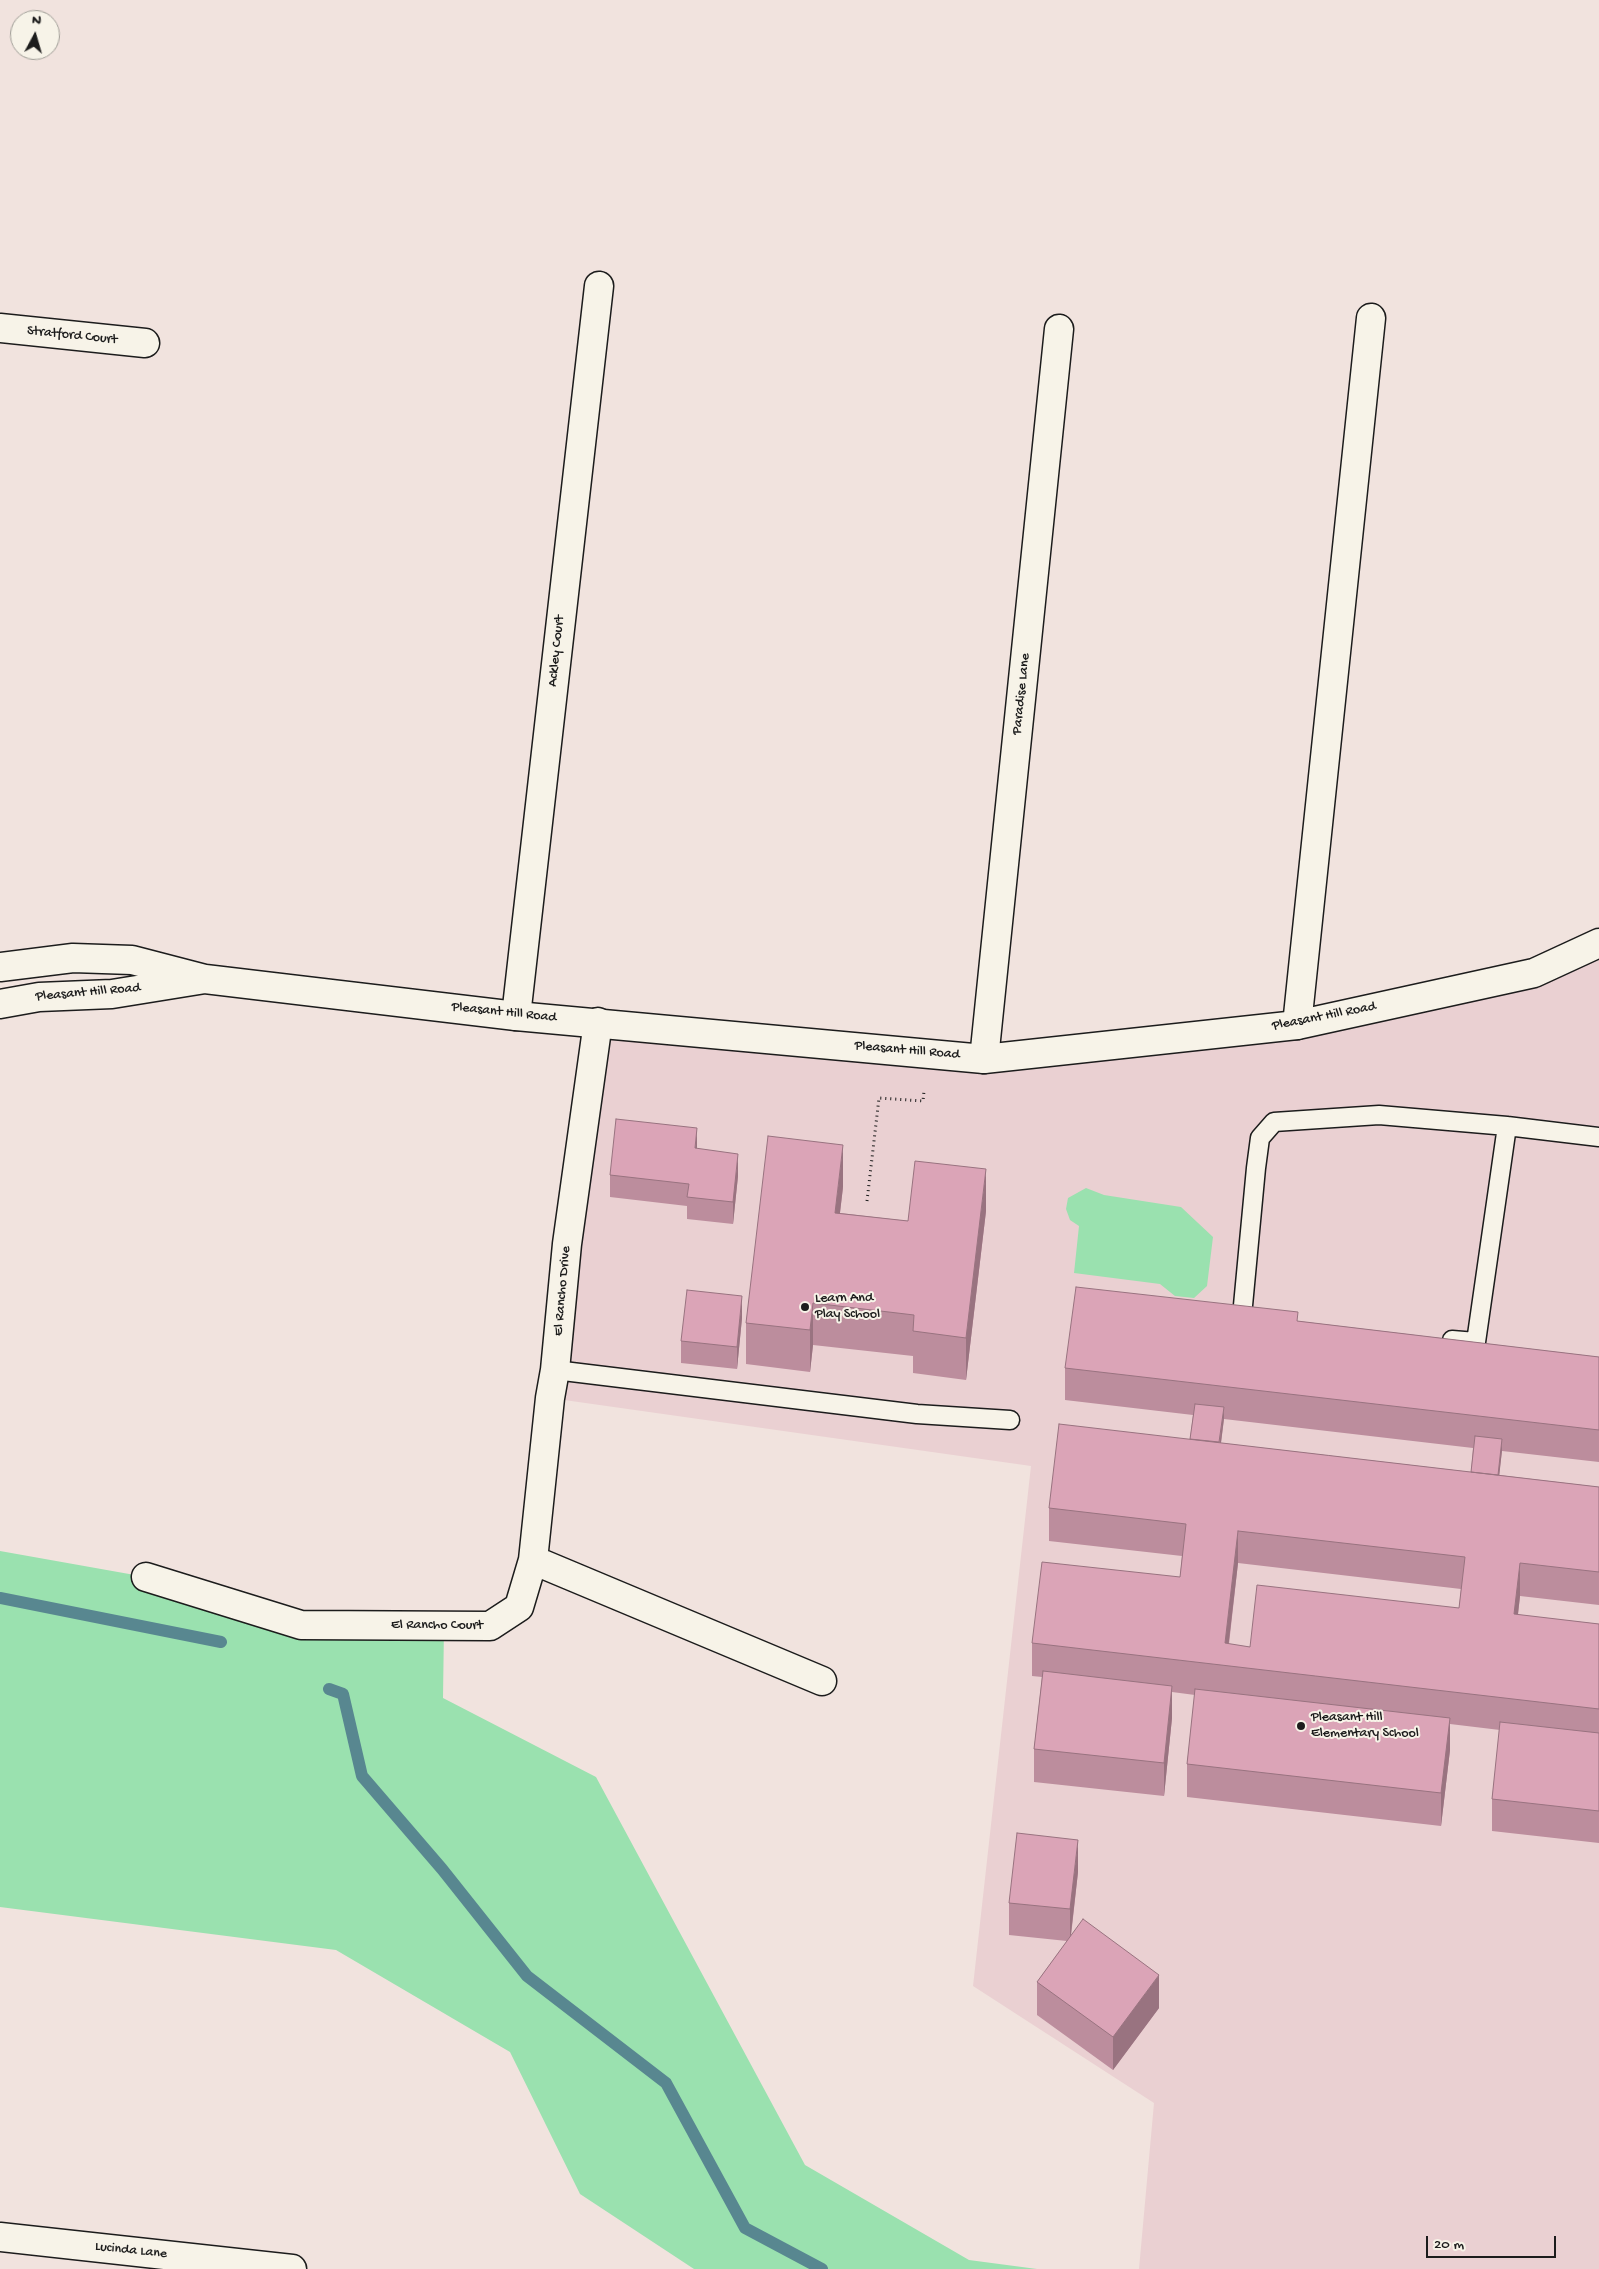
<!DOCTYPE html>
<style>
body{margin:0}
#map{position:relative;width:1599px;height:2269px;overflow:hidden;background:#f1e3de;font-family:"Gochi Hand",sans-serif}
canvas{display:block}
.north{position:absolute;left:10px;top:10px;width:50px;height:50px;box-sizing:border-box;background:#f7f3e8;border:1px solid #9f9d96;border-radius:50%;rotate:6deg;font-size:14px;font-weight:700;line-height:20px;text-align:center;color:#1c1c1c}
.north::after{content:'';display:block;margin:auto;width:18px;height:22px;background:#1c1c1c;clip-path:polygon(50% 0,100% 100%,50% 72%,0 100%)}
.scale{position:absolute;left:1426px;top:2236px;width:130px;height:22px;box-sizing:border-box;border:2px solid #1c1c1c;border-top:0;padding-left:6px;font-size:15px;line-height:18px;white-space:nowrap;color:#1c1c1c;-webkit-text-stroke:4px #f7f3e8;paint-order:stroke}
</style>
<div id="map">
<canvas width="1599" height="2269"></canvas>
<div class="north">N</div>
<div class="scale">20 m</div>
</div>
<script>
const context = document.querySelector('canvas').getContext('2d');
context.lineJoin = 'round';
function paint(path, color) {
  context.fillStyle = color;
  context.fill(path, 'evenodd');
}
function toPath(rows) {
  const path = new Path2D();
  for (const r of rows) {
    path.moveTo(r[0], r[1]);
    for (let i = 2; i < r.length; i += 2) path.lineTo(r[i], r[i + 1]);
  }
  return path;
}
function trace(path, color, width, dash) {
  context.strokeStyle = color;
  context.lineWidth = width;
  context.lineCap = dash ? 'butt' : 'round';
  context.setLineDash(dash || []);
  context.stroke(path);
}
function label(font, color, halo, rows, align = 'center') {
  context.font = font + ' "Gochi Hand",sans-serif';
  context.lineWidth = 4;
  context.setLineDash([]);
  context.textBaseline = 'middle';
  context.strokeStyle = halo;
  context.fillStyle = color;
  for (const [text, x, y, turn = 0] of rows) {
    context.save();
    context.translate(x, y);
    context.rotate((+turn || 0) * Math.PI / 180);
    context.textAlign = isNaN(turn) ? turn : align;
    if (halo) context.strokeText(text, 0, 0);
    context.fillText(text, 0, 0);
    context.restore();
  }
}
const built = toPath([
 [1599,943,1599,2269,1139,2269,1154,2103,973,1986,1031,1466,550,1398,610,1029,984,1059,1297,1025]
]);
const green = toPath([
 [1086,1188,1104,1195,1181,1207,1213,1237,1207,1286,1194,1298,1175,1296,1160,1284,1074,1273,1079,1226,1070,1220,1066,1209,1068,1198],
 [0,1551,146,1577,301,1625,444,1626,443,1698,596,1777,805,2165,969,2260,1037,2269,694,2269,580,2194,510,2052,336,1950,0,1907]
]);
const stream = toPath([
 [0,1598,221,1642],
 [329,1689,343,1694,362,1776,442,1869,527,1976,666,2083,745,2228,822,2269]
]);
const path = toPath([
 [867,1201,879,1098,923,1101,924,1091]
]);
const lane = toPath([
 [1255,1318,1242,1316,1256,1168,1260,1138,1274,1122,1379,1115,1507,1126,1599,1137],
 [1452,1340,1476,1342,1507,1126],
 [555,1370,917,1414,1010,1420]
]);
const street = toPath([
 [0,328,145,343],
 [516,1016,599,286],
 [1297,1025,1371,318],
 [984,1059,1059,329],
 [533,1560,550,1398,555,1370,567,1244,598,1022],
 [146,1577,301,1625,490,1626,519,1607,533,1560,822,1681],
 [0,2237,292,2269]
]);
const secondary = toPath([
 [0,967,73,958,132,960,205,979,112,994,39,997,0,1004],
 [205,979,516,1016,984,1059,1297,1025,1534,973,1599,943]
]);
const wall = toPath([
 [697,1149,738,1176,733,1224,687,1219,687,1206,610,1197,610,1175],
 [843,1187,840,1213,908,1221,986,1211,966,1380,913,1373,913,1356,813,1345,810,1372,746,1364,746,1323],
 [742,1318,737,1369,681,1363,681,1341],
 [1298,1321,1599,1357,1599,1462,1502,1451,1499,1475,1599,1487,1599,1605,1520,1596,1518,1615,1599,1624,1599,1843,1492,1831,1492,1799,1500,1730,1450,1724,1450,1750,1441,1826,1187,1797,1187,1764,1195,1695,1172,1692,1172,1718,1164,1796,1034,1782,1034,1749,1042,1677,1032,1676,1032,1643,1180,1577,1182,1556,1049,1541,1049,1508,1190,1439,1193,1415,1065,1400,1065,1368],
 [1224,1419,1473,1448,1471,1472,1221,1443],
 [1238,1563,1461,1589,1459,1608,1250,1647,1229,1644],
 [1078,1872,1071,1936,1159,2008,1113,2070,1037,2015,1037,1982,1067,1941,1009,1935,1009,1903]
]);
const shadedWall = toPath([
 [697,1128,697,1150,695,1148],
 [843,1145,843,1187,835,1254,835,1213],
 [738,1154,738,1176,733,1224,733,1202],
 [986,1169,986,1211,966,1380,966,1338],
 [742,1296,742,1318,737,1369,737,1347],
 [813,1303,813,1345,810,1372,810,1330],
 [1224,1407,1224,1418,1217,1474,1217,1463],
 [1502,1439,1502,1450,1496,1506,1496,1495],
 [1238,1531,1238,1563,1226,1666,1225,1643],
 [1520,1563,1520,1596,1514,1647,1514,1614],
 [1172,1686,1172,1718,1164,1796,1164,1763],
 [1450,1718,1450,1750,1441,1826,1441,1793],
 [1078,1840,1078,1872,1070,1942,1070,1909],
 [1159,1975,1159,2008,1113,2070,1113,2037]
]);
const building = toPath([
 [616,1119,697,1128,695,1148,738,1154,733,1202,687,1197,689,1184,610,1175,616,1119],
 [768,1136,843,1145,835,1213,908,1221,915,1161,986,1169,966,1338,913,1331,914,1315,813,1303,810,1330,746,1323,768,1136],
 [1076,1287,1298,1312,1297,1321,1599,1357,1599,1430,1065,1368,1076,1287],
 [687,1290,742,1296,737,1347,681,1341,687,1290],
 [1195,1404,1224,1407,1219,1442,1190,1439,1195,1404],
 [1059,1424,1599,1487,1599,1572,1520,1563,1514,1614,1599,1624,1599,1709,1032,1643,1042,1562,1180,1577,1186,1524,1049,1508,1059,1424],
 [1238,1531,1465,1557,1459,1608,1257,1585,1250,1647,1225,1643,1238,1531],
 [1475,1436,1502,1439,1498,1475,1471,1472,1475,1436],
 [1043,1671,1172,1686,1164,1763,1034,1749,1043,1671],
 [1195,1689,1450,1718,1441,1793,1187,1764,1195,1689],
 [1500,1722,1599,1733,1599,1811,1492,1799,1500,1722],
 [1017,1833,1078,1840,1070,1909,1009,1903,1017,1833],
 [1083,1919,1159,1975,1113,2037,1037,1982,1083,1919]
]);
const markers = [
 [805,1307,5,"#1c1c1c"],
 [1301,1726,5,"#1c1c1c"]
];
const streetNames = [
 ["Stratford Court",72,336,6],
 ["Ackley Court",557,651,-84],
 ["Paradise Lane",1022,694,-84],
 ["Pleasant Hill Road",88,993,-5],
 ["Pleasant Hill Road",504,1013,6],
 ["Pleasant Hill Road",1324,1017,-11],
 ["Pleasant Hill Road",907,1051,5],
 ["El Rancho Drive",563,1291,-85],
 ["El Rancho Court",437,1626],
 ["Lucinda Lane",131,2251,6]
];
const poiNames = [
 ["Learn And",815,1299],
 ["Play School",815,1315],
 ["Pleasant Hill",1311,1718],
 ["Elementary School",1311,1734]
];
paint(built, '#ead0d2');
paint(green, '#9ae1af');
trace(stream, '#588790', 12);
trace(lane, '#1c1c1c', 21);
trace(street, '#1c1c1c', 31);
trace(secondary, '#1c1c1c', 31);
trace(path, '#1c1c1c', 3, [1, 4]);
trace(lane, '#f7f3e8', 18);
trace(street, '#f7f3e8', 28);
trace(secondary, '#f7f3e8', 28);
paint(wall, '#bc8d9d');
paint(shadedWall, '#997380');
paint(building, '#dba4b7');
trace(building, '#997380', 1);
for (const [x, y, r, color] of markers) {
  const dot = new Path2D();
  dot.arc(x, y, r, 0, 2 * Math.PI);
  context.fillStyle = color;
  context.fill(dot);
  trace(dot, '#f7f3e8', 2);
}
label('14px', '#1c1c1c', '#f7f3e8', streetNames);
label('14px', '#1c1c1c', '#f7f3e8', poiNames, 'left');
</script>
